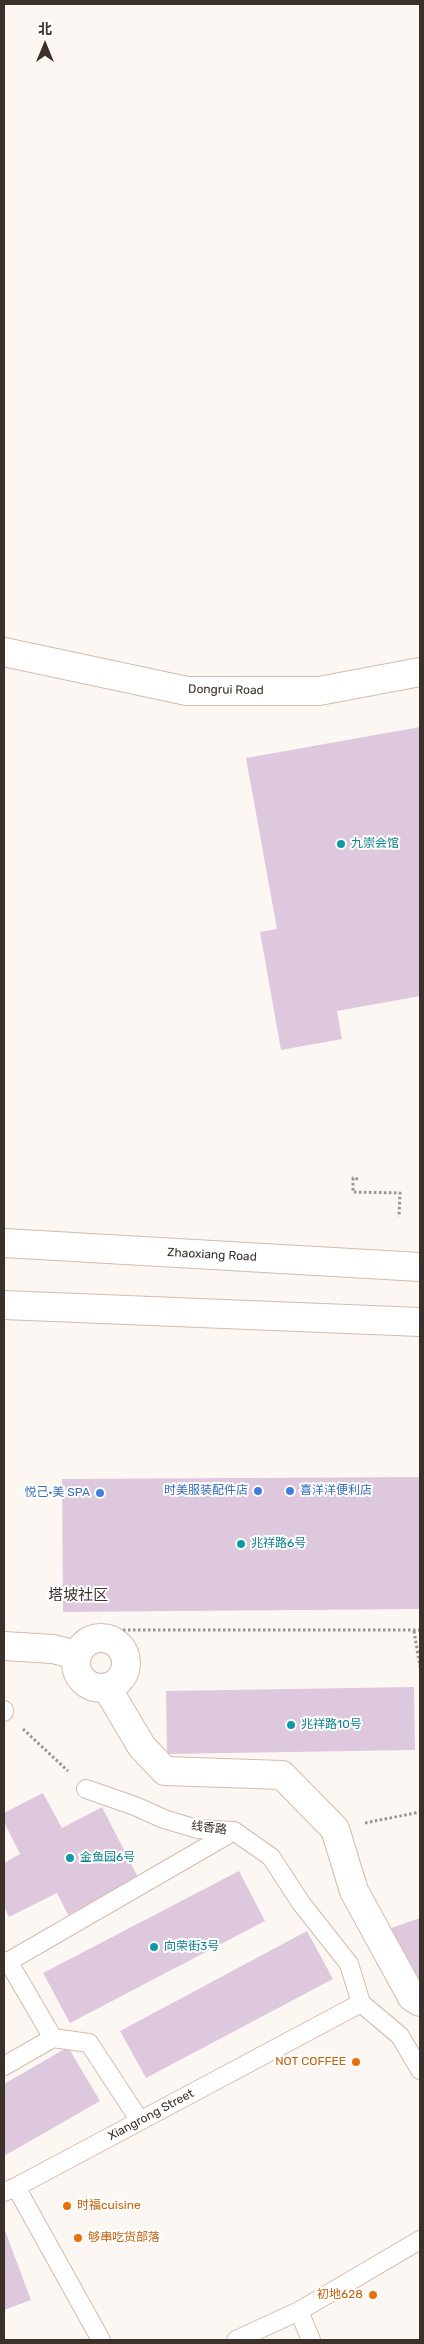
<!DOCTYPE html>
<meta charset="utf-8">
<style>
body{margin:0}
#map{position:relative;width:424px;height:2344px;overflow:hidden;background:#fdf7f4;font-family:Rubik,"Noto Sans SC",sans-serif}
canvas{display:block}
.frame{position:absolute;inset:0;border:5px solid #3b302a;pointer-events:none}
.north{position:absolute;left:20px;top:20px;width:50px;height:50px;-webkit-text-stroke:4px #fff;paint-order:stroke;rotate:0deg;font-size:14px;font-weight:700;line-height:20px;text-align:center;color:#3b302a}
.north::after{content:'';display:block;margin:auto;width:18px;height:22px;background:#3b302a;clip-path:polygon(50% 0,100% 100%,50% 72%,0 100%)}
</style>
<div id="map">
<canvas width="424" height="2344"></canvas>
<div class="frame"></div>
<div class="north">北</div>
</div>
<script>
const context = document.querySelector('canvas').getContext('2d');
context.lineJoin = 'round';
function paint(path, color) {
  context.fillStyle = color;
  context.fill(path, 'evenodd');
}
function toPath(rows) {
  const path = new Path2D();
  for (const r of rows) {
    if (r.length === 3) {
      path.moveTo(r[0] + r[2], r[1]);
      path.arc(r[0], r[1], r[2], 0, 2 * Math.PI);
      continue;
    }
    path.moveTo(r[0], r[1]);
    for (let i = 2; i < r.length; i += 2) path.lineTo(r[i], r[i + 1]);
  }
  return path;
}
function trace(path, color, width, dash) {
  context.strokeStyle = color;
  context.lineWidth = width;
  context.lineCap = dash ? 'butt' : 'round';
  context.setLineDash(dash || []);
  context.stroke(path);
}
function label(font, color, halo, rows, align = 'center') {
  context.font = font + ' Rubik,"Noto Sans SC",sans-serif';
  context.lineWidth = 4;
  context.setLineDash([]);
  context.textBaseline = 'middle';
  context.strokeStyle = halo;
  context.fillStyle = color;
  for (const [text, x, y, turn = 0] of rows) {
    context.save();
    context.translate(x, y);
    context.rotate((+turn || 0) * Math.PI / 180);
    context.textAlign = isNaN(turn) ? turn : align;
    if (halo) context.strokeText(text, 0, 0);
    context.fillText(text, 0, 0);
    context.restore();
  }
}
const building = toPath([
 [420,727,420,996,337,1011,342,1039,281,1050,260,932,277,929,246,758],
 [420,1477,420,1609,63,1612,62,1479],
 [414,1687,415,1750,167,1754,166,1691],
 [43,1793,62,1828,102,1807,139,1879,68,1915,57,1893,9,1917,4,1906,4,1863,20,1854,4,1822,4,1813],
 [239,1871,265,1921,70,2023,43,1973],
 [420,1918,420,1988,414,1991,391,1928],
 [307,1931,333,1979,146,2078,120,2031],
 [68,2047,100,2101,4,2156,4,2084],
 [4,2228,31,2300,4,2310]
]);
const path = toPath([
 [358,1179,353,1178,353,1192,400,1193,399,1217],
 [93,1630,420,1630],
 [414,1631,420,1667],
 [23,1729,68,1771],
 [365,1823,420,1812]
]);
const lane = toPath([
 [4,1710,4,1712],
 [86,1789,135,1806,164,1819,197,1829,234,1831,271,1857,301,1903,349,1964,361,2003],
 [4,1964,234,1831],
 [361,2003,400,2036,420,2070],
 [53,2038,89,2043,140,2121],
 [4,2066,53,2038,8,1961],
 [16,2187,101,2340],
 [4,2192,16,2187,361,2003],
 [299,2311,311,2340],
 [236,2340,299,2311,420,2240]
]);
const street = toPath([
 [101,1663,25],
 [4,1646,53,1649,76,1655],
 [107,1688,142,1747,165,1771,282,1775,335,1829,354,1891,412,1997,420,2002]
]);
const secondary = toPath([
 [4,652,187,691,319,691,420,672],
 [4,1243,420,1267],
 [4,1305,420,1322]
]);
const markers = [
 [341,844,5,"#0f9aa8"],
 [258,1491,5,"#3f7fe0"],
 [290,1491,5,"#3f7fe0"],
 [100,1493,5,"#3f7fe0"],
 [241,1544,5,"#0f9aa8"],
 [291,1725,5,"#0f9aa8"],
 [70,1858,5,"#0f9aa8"],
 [154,1947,5,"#0f9aa8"],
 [356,2062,5,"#e8710a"],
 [67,2206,5,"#e8710a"],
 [78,2238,5,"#e8710a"],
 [373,2295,5,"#e8710a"]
];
const streetNames = [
 ["Dongrui Road",226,690,1],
 ["Zhaoxiang Road",212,1255,3],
 ["线香路",209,1828,7],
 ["Xiangrong Street",151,2115,-28]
];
const cultureNames = [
 ["九崇会馆",351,844],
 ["兆祥路6号",251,1544],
 ["兆祥路10号",301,1725],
 ["金鱼园6号",80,1858],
 ["向荣街3号",164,1947]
];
const shopNames = [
 ["时美服装配件店",248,1491],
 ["喜洋洋便利店",300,1491,"left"],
 ["悦己·美 SPA",90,1493]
];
const foodNames = [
 ["NOT COFFEE",346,2062],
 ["时福cuisine",77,2206,"left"],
 ["够串吃货部落",88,2238,"left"],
 ["初地628",363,2295]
];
const quarterNames = [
 ["塔坡社区",78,1596]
];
paint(building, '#dec8dd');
trace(lane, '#d5bbab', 20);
trace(street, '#d5bbab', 30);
trace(secondary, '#d5bbab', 30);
trace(path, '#9c938f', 3, [2.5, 2.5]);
trace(lane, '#fff', 18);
trace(street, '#fff', 28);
trace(secondary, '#fff', 28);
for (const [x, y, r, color] of markers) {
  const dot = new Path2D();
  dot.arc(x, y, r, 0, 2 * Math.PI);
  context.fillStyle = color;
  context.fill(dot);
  trace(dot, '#fff', 2);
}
label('12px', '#3b302a', '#fff', streetNames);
label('12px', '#0d838f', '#fff', cultureNames, 'left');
label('12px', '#366cbe', '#fff', shopNames, 'right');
label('12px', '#c56008', '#fff', foodNames, 'right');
label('15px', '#3b302a', '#fff', quarterNames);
</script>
